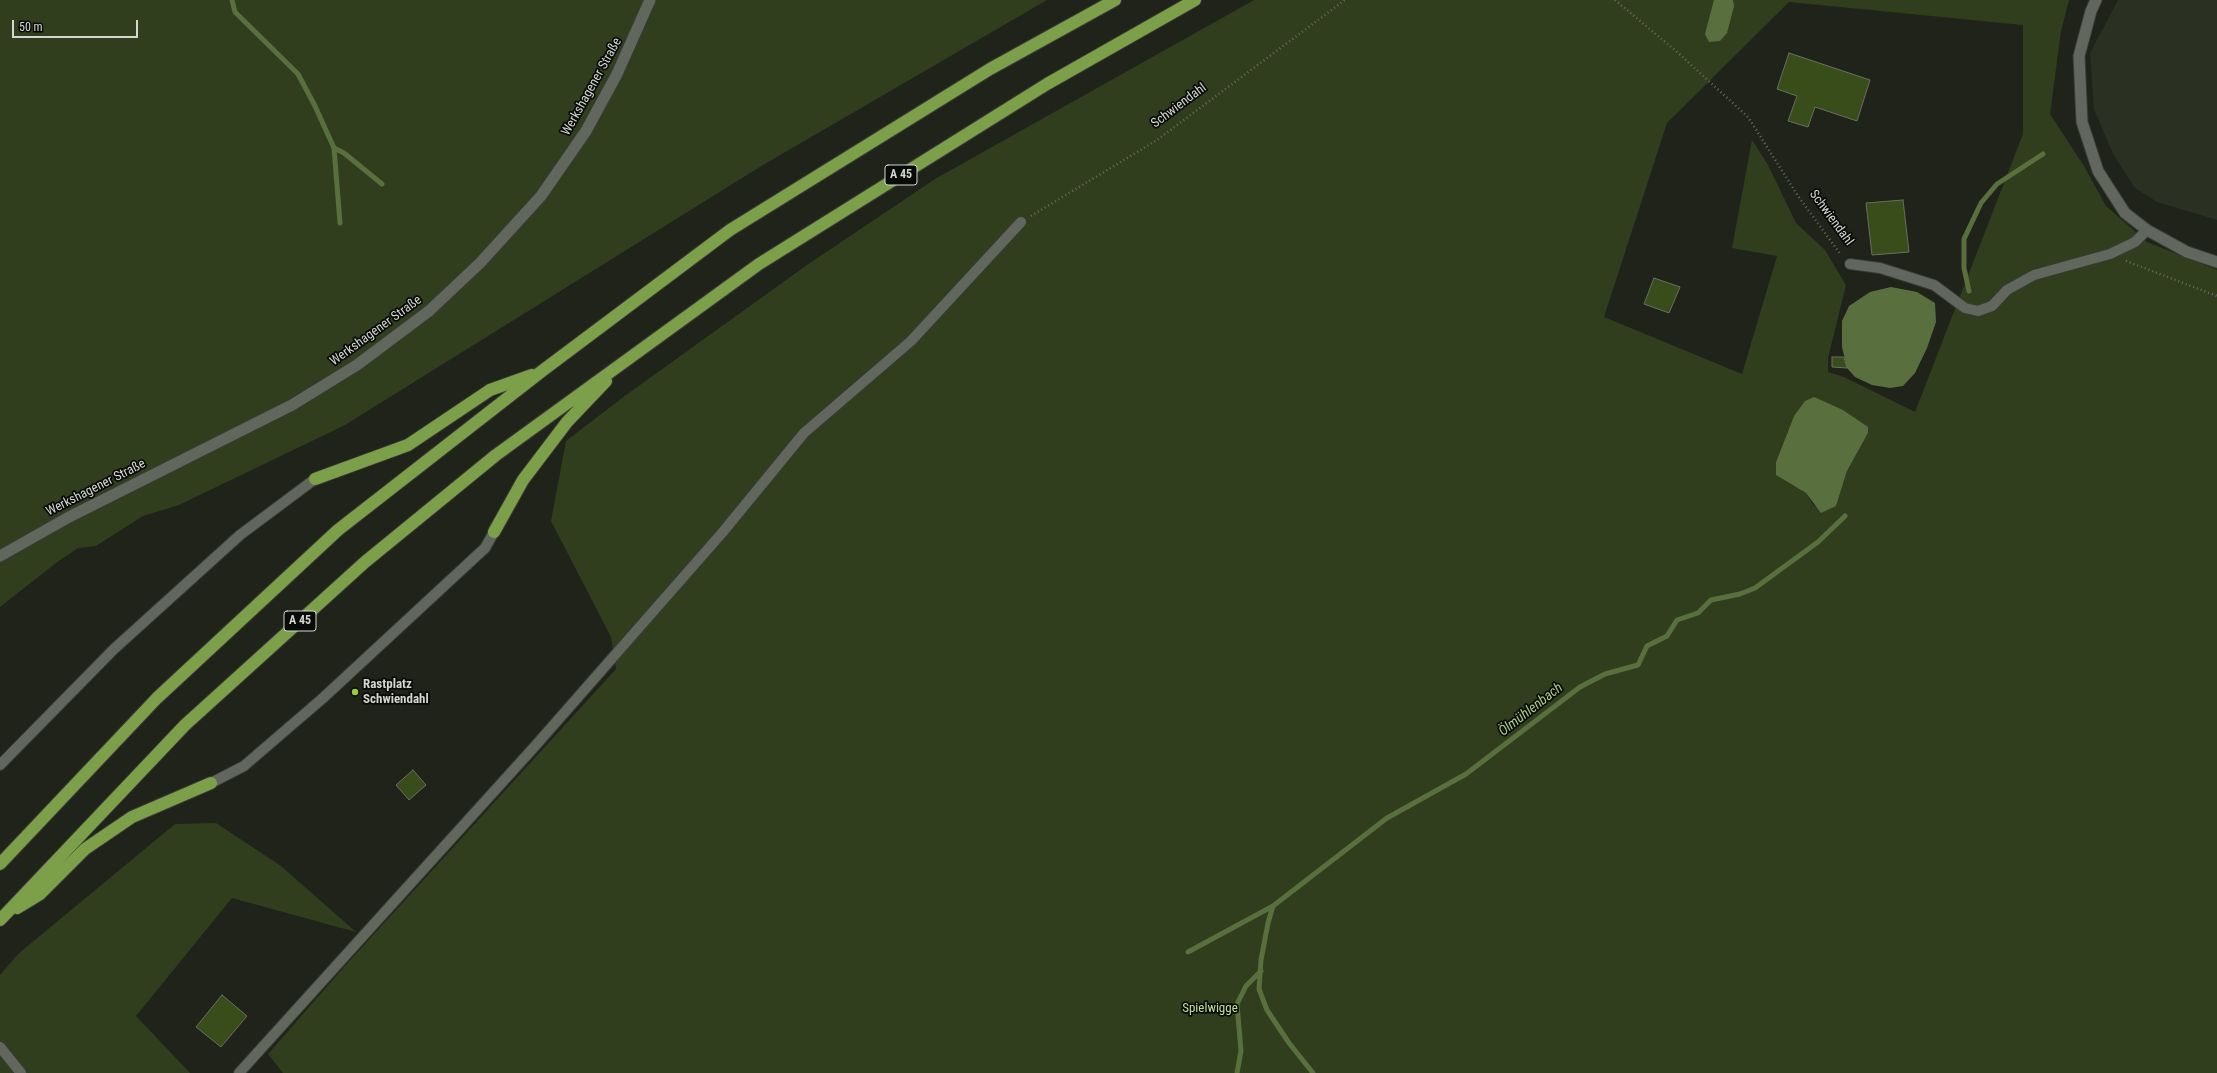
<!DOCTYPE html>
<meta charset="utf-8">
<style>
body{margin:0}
#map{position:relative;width:2217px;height:1073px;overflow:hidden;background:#1f231a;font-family:"Roboto Condensed",sans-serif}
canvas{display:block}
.scale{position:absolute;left:12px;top:20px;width:126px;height:18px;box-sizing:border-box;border:2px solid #d3d6d0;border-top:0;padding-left:5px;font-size:12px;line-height:14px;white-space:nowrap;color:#d3d6d0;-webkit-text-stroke:3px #090b08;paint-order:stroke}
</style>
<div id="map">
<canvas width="2217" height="1073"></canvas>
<div class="scale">50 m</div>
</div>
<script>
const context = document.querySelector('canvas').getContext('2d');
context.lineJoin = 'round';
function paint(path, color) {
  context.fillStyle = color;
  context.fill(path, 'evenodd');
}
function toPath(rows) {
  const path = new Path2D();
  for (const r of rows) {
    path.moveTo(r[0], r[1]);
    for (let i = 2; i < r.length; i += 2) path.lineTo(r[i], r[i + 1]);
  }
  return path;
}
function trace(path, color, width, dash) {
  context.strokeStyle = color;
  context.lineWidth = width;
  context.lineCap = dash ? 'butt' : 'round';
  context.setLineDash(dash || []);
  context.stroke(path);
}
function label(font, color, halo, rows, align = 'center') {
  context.font = font + ' "Roboto Condensed",sans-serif';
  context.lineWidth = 3.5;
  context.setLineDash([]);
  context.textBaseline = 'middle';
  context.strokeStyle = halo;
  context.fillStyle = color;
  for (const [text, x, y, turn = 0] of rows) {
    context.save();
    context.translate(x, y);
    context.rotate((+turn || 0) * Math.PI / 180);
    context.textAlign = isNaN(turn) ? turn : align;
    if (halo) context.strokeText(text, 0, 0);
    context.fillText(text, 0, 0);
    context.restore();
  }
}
const built = toPath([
 [2118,0,2217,0,2217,220,2157,202,2135,188,2113,154,2094,109,2090,53]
]);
const green = toPath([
 [0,0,1047,0,763,165,345,425,179,505,143,516,96,546,78,548,56,563,0,607],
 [1254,0,2069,0,2061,31,2050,114,2084,166,2106,206,2147,242,2217,270,2217,1073,283,1073,268,1054,344,967,616,669,611,637,551,521,566,441,626,395,807,265,935,179],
 [1789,2,2023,25,2023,134,1915,412,1844,377,1828,372,1828,358,1846,285,1825,250,1796,223,1768,165,1752,140,1732,248,1777,256,1742,374,1604,317,1667,123],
 [1794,416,1868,433,1847,471,1836,506,1814,506,1806,493,1776,475,1776,462],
 [216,823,281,866,356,932,232,898,136,1016,190,1073,0,1073,0,975,18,954,175,824]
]);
const water = toPath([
 [1714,0,1733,0,1734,6,1727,33,1720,41,1709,42,1705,34],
 [1891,287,1917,292,1935,303,1936,322,1927,348,1915,373,1903,386,1890,388,1872,385,1855,377,1847,368,1842,347,1842,321,1849,306,1870,292],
 [1814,397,1843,410,1868,427,1868,433,1847,471,1836,506,1821,513,1806,493,1776,475,1776,462,1794,416,1805,401]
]);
const stream = toPath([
 [232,0,235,12,298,74,315,106,334,148,340,223],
 [334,148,344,153,382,184],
 [1969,291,1964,268,1964,239,1981,203,1997,184,2043,154],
 [1188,952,1273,906],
 [1237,1073,1241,1051,1237,1004,1246,986,1261,971],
 [1313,1073,1289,1043,1267,1010,1259,989,1261,960,1268,923,1273,906,1387,818,1466,774,1580,687,1605,674,1638,665,1647,646,1667,636,1677,620,1698,613,1711,600,1740,594,1755,588,1818,542,1845,516]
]);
const building = toPath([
 [1789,53,1870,80,1857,121,1815,107,1808,127,1788,121,1797,96,1777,89,1789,53],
 [1903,200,1909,252,1872,255,1866,203,1903,200],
 [1654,278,1680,287,1669,313,1644,304,1654,278],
 [1832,357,1844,357,1847,368,1832,367,1832,357],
 [413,770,426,785,409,800,396,785,413,770],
 [222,995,247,1016,221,1047,196,1027,222,995]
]);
const path = toPath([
 [1615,0,1676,51,1748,117,1798,196,1841,255],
 [1031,216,1157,140,1345,0],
 [2126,261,2217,296]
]);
const service = toPath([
 [1850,264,1880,268,1934,285,1965,308,1978,311,1992,306,2007,290,2034,275,2110,254,2135,242,2147,230],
 [0,765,114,649,240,535,315,479],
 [211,783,244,766,323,698,485,548,494,532],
 [0,1047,21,1073],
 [239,1073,536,745,722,533,804,433,911,341,1021,222]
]);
const minor = toPath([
 [2096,0,2091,11,2079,56,2082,122,2098,171,2125,213,2147,230,2187,252,2217,262]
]);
const secondary = toPath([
 [0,556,69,517,292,405,357,365,429,311,480,263,541,196,586,131,617,74,650,0]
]);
const motorway = toPath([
 [315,479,408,445,490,390,532,375],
 [494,532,523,480,567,422,606,381],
 [0,864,157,698,338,530,542,371,730,230,990,69,1115,0],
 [17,908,40,894,85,849,132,817,211,783],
 [0,920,185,725,365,562,496,455,759,264,1047,84,1195,0]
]);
const markers = [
 [355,692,4,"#95cc3a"]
];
const shields = [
 [901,175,32],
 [300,621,32]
];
const shieldNames = [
 ["A 45",901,175],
 ["A 45",300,621]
];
const streetNames = [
 ["Werkshagener Straße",592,87,-61],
 ["Schwiendahl",1179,106,-37],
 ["Schwiendahl",1831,218,54],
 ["Werkshagener Straße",376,331,-36],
 ["Werkshagener Straße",96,488,-27]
];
const poiNames = [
 ["Rastplatz",363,685],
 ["Schwiendahl",363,700]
];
const parkNames = [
 ["Spielwigge",1210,1009]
];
const waterNames = [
 ["Ölmühlenbach",1531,710,-38]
];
paint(built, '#2a3022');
paint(green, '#303e1d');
paint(water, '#596f3d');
trace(stream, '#596f3d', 5);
paint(building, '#394d1b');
trace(building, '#696e63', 1);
trace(service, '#393c36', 12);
trace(minor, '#393c36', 13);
trace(secondary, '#393c36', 13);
trace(motorway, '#393c36', 14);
trace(path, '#676b63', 2.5, [1, 3]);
trace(service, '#62675d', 10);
trace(minor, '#62675d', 11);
trace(secondary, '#62675d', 11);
trace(motorway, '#7ca04a', 12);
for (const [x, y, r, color] of markers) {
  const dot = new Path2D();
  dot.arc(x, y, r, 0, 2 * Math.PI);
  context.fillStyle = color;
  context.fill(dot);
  trace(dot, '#090b08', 1.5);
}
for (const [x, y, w] of shields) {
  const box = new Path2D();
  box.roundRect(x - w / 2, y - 10, w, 20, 3);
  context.fillStyle = '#090b08';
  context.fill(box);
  trace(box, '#d3d6d0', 1);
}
label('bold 12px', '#d3d6d0', null, shieldNames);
label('13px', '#d3d6d0', '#090b08', streetNames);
label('bold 13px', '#d3d6d0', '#090b08', poiNames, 'left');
label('13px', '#bee193', '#090b08', parkNames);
label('italic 14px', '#acce81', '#090b08', waterNames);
</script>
